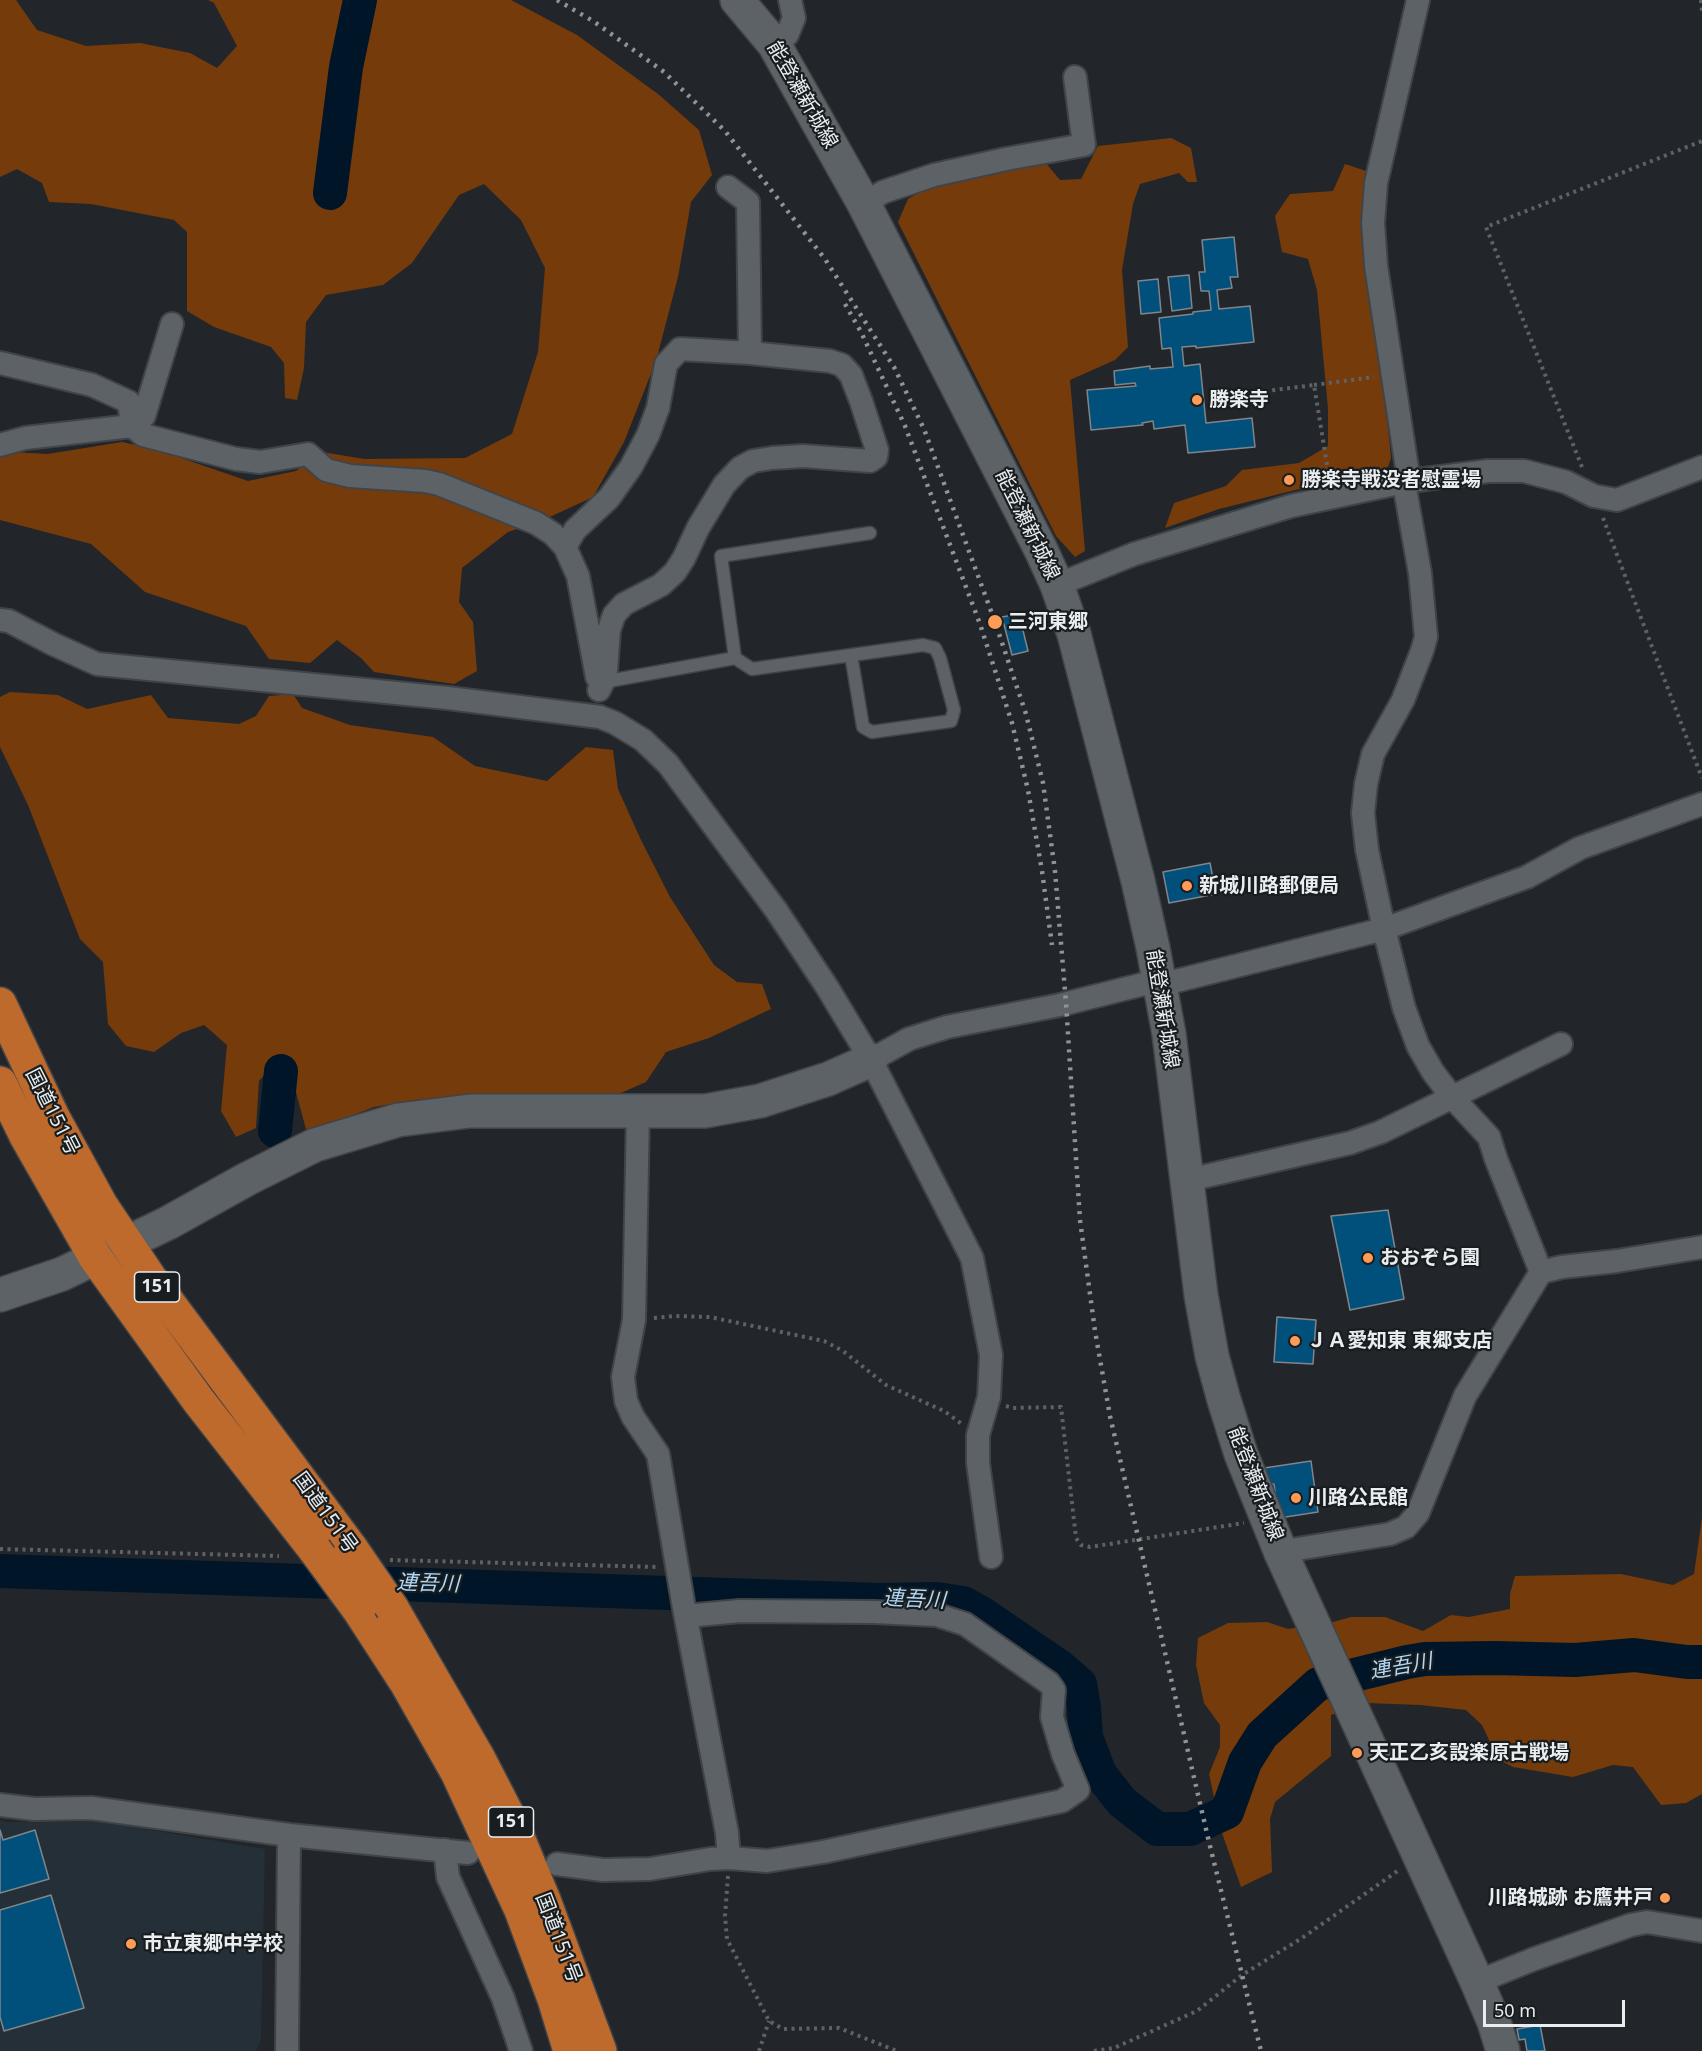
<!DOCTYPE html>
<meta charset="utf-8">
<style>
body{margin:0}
#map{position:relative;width:1702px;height:2051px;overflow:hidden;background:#22262a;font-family:"Noto Sans",sans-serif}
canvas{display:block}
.scale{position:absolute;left:1483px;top:2000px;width:142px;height:27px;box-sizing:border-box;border:3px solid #eaedef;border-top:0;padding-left:8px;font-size:18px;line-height:21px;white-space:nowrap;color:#eaedef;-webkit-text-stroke:4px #181d20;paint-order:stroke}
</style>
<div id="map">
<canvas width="1702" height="2051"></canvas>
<div class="scale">50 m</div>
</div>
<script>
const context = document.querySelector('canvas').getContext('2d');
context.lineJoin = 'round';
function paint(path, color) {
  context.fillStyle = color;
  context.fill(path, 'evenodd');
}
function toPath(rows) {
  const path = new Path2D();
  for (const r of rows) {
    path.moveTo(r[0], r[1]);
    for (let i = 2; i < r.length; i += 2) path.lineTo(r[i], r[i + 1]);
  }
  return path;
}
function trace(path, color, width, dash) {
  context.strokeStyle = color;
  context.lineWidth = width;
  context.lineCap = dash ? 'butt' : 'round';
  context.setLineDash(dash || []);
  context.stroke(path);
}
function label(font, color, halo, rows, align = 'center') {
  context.font = font + ' "Noto Sans","Noto Sans JP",sans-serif';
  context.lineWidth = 4.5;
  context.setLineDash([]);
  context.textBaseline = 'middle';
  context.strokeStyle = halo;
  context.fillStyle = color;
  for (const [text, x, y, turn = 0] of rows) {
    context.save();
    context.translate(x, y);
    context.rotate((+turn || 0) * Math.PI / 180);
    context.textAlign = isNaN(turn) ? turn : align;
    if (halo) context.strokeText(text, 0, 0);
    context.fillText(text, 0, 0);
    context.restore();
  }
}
const built = toPath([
 [0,1820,6,1822,97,1821,265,1849,261,2040,256,2051,0,2051]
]);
const forest = toPath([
 [0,0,16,0,37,30,86,46,140,43,190,53,217,68,237,46,214,3,208,0,511,0,577,35,658,94,699,130,712,175,691,202,678,277,656,361,624,442,593,497,541,521,508,532,462,568,459,602,473,622,477,671,454,684,374,672,361,658,337,640,310,663,269,659,246,626,145,592,91,544,0,520,0,432,11,452,48,454,122,442,155,449,248,481,296,471,322,452,364,459,465,458,512,434,538,352,545,268,521,220,484,184,459,195,412,263,383,285,326,295,306,322,304,368,297,400,285,398,284,363,271,347,214,327,187,311,187,232,174,220,91,204,49,202,42,183,17,169,0,177],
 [1171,138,1191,148,1197,182,1188,182,1179,173,1140,184,1133,204,1122,270,1128,347,1115,360,1070,380,1085,551,1075,557,1056,536,898,222,908,199,955,172,1045,162,1060,180,1081,179,1098,146],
 [1345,164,1369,172,1367,221,1391,458,1388,467,1219,509,1165,528,1174,503,1226,486,1242,470,1299,463,1328,446,1328,409,1317,290,1308,259,1282,252,1275,216,1290,194,1333,191],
 [10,692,58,695,87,709,151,695,168,718,239,724,256,716,269,696,293,694,302,708,350,725,433,737,475,766,547,781,586,747,613,750,618,789,641,840,670,897,714,965,737,982,762,984,771,1009,709,1038,666,1052,646,1082,614,1096,515,1095,415,1100,374,1107,307,1133,293,1081,276,1062,259,1081,256,1128,236,1137,221,1111,227,1045,204,1025,181,1033,154,1052,126,1046,108,1024,103,962,80,939,28,805,0,747,0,697],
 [1702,1518,1702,1794,1686,1803,1661,1805,1633,1767,1613,1765,1573,1777,1513,1767,1498,1759,1482,1725,1466,1710,1420,1705,1367,1703,1331,1715,1331,1756,1275,1802,1270,1819,1272,1872,1241,1887,1222,1833,1209,1774,1220,1747,1220,1725,1204,1703,1196,1665,1198,1638,1228,1623,1267,1622,1288,1629,1333,1622,1351,1617,1385,1617,1423,1631,1451,1615,1469,1617,1510,1609,1510,1594,1515,1576,1621,1574,1673,1585,1694,1574]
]);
const river = toPath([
 [330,193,346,67,360,0],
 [275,1131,281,1071],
 [0,1571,881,1600,937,1599,963,1603,983,1614,1059,1666,1080,1684,1084,1707,1086,1737,1100,1774,1122,1802,1157,1829,1190,1829,1227,1812,1245,1762,1262,1735,1318,1684,1407,1662,1425,1659,1495,1658,1575,1660,1634,1655,1687,1662,1702,1662]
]);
const building = toPath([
 [1234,237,1238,277,1230,277,1232,288,1217,290,1219,309,1250,306,1254,342,1196,348,1196,346,1182,347,1184,366,1200,364,1206,423,1252,418,1255,447,1188,453,1185,425,1154,429,1153,421,1142,423,1143,425,1091,430,1087,390,1136,386,1135,383,1115,385,1114,371,1150,366,1150,369,1173,367,1171,348,1162,349,1159,318,1193,314,1193,312,1211,310,1209,291,1201,291,1199,272,1205,272,1202,240,1234,237],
 [1189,275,1192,308,1172,311,1168,277,1189,275],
 [1158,279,1161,312,1141,314,1138,281,1158,279],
 [1019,614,1028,651,1012,655,1002,617,1019,614],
 [1210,863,1216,894,1169,903,1163,872,1210,863],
 [1388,1210,1404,1299,1350,1310,1331,1216,1388,1210],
 [1277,1317,1316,1320,1313,1364,1274,1362,1277,1317],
 [1311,1461,1318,1512,1279,1518,1274,1484,1269,1484,1264,1468,1311,1461],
 [0,1830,3,1840,35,1830,49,1879,0,1893,0,1830],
 [51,1895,84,2008,4,2031,0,2017,0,1910,51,1895],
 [1540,2025,1545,2051,1527,2051,1525,2039,1519,2040,1517,2029,1540,2025]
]);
const path = toPath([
 [1701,0,1702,11],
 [1314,385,1374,377],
 [1235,395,1314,385,1329,477],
 [1582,467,1486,227,1702,141],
 [1603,518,1702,778],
 [654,1318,675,1316,710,1317,824,1341,843,1351,886,1385,944,1411,962,1424],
 [1006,1406,1013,1408,1061,1407,1076,1538,1081,1545,1090,1547,1244,1523],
 [0,1549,279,1556],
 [390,1560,658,1567],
 [728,1876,725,1916,727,1939,769,2021,783,2029,839,2028,897,2051],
 [759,2051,769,2021],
 [1094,2051,1114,2048,1197,2011,1242,1975,1302,1938,1399,1870]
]);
const lane = toPath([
 [735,658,721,556,870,533],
 [603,682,735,658,752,669,923,645,935,648,940,658,954,710,951,721,872,732,863,727,851,655]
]);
const street = toPath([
 [1418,0,1376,183,1373,223,1376,266,1409,481,1405,489,1420,573,1426,637,1422,651,1403,700,1373,754,1366,784,1363,813,1367,850,1384,929,1404,1008,1418,1046,1433,1072,1452,1097,1489,1137,1496,1159,1541,1272],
 [774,44,787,35,794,18,790,0],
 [728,187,748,202,750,353],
 [864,204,883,192,934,175,1006,159,1084,145,1075,77],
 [0,363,92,385,129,402,132,426,143,435,236,459,260,462,308,454,326,470,350,476,425,481,439,484,536,523,553,534,565,547,578,576,597,677],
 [0,445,25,438,132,426,144,416,172,324],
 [565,547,575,530,609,498,631,467,648,435,658,408,666,364,680,349,750,353,830,361,842,365,851,375,861,401,877,450,876,457,870,461,803,456,772,458,753,461,740,468,724,485,698,528,684,558,675,572,661,585,624,604,614,615,609,630,606,671,603,682,599,690],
 [1057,585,1134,554,1291,506,1409,481,1488,471,1524,471,1566,482,1594,496,1617,500,1702,467],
 [0,620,9,621,53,644,97,664,448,698,600,717,615,723,643,740,668,764,776,910,827,987,871,1060,972,1258,991,1355,989,1397,978,1435,978,1463,991,1557],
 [871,1060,909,1039,947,1027,1060,1005,1160,980,1172,982,1384,929,1527,877,1580,848,1702,804],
 [638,1111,634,1320,623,1377,626,1401,633,1417,658,1454,684,1608,727,1833,729,1858],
 [1185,1179,1197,1178,1350,1143,1381,1132,1561,1044],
 [1281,1553,1297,1549,1390,1534,1406,1527,1418,1513,1465,1396,1541,1272,1562,1267,1617,1261,1702,1247],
 [0,1805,34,1809,91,1808,289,1835,468,1853],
 [445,1850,448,1877,503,1998,521,2051],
 [557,1864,603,1870,650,1869,710,1859,729,1858,767,1861,823,1852,1062,1801,1078,1790,1063,1754,1052,1717,1054,1690,1049,1683,965,1624,937,1615,874,1612,740,1611,686,1616],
 [1477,1982,1534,1959,1631,1925,1647,1922,1702,1931],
 [287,2051,289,1835]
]);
const secondary = toPath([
 [737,0,774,44,864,204,1041,550,1057,585,1074,634,1138,881,1153,948,1169,1034,1201,1295,1212,1356,1224,1400,1241,1454,1281,1553,1477,1982,1494,2022,1503,2051],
 [0,1295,62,1274,168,1223,247,1179,315,1145,398,1120,470,1111,705,1111,760,1101,828,1079,871,1060]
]);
const highway = toPath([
 [0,1004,53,1117,101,1205,150,1278,351,1548],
 [0,1083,26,1136,95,1257,198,1400,315,1550],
 [392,1608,479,1759,512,1823,544,1900,600,2051],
 [359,1610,407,1684,457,1772,521,1910,554,1999,570,2051]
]);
const rail = toPath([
 [557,0,593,21,664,72,725,131,825,259,894,367,924,429,995,622,1026,714,1043,783,1055,871,1066,1003,1080,1220,1095,1331,1110,1416,1209,1842,1261,2051],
 [845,304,861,332,905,426,980,624,1012,723,1028,790,1042,871,1052,945]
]);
const highwayBridge = toPath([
 [351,1548,392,1608],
 [315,1550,359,1610]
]);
const markers = [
 [1197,400,6,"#fe9c57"],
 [1289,480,6,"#fe9c57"],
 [995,622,8,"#fe9c57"],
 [1187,886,6,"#fe9c57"],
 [1368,1258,6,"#fe9c57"],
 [1295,1341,6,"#fe9c57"],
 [1296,1498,6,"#fe9c57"],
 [1357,1753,6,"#fe9c57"],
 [1665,1898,6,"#fe9c57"],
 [131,1944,6,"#fe9c57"]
];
const shields = [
 [157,1287,45],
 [511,1822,45]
];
const shieldNames = [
 ["151",157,1287],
 ["151",511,1822]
];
const streetNames = [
 ["能登瀬新城線",802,95,60],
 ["能登瀬新城線",1027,525,64],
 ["能登瀬新城線",1162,1009,81],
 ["国道151号",52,1112,63],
 ["能登瀬新城線",1255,1484,69],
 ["国道151号",325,1513,54],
 ["国道151号",558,1938,69]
];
const poiNames = [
 ["勝楽寺",1209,400],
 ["勝楽寺戦没者慰霊場",1301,480],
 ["三河東郷",1008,622],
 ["新城川路郵便局",1199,886],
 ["おおぞら園",1380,1258],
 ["ＪＡ愛知東 東郷支店",1307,1341],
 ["川路公民館",1308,1498],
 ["天正乙亥設楽原古戦場",1369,1753],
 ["川路城跡 お鷹井戸",1653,1898,"right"],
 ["市立東郷中学校",143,1944]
];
const waterNames = [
 ["連吾川",428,1584,2],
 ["連吾川",914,1600,3],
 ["連吾川",1401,1667,-10]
];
paint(built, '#252f37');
paint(forest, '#753b0b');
trace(river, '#001527', 34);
paint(building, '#01507b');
trace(building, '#80858a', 1.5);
trace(lane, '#414447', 15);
trace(street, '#414447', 26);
trace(secondary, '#414447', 36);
trace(highway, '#414447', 36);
trace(path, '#5e6265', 4, [3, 4.5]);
trace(lane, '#5d6267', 12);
trace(street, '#5d6267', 22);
trace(secondary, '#5d6267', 33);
trace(highway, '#bd6a2c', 33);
trace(rail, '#919497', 4.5, [3, 6]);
trace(highwayBridge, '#414447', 36, []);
trace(highwayBridge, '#bd6a2c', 33);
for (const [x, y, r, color] of markers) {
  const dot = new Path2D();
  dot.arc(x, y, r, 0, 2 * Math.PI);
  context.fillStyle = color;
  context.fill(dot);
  trace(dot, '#181d20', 2);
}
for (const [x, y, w] of shields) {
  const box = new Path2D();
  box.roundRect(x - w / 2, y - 15, w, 30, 4.5);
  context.fillStyle = '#181d20';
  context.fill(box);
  trace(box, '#eaedef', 1.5);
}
label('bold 18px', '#eaedef', null, shieldNames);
label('20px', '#eaedef', '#181d20', streetNames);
label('bold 20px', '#eaedef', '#181d20', poiNames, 'left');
label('italic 21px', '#b0d8f7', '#181d20', waterNames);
</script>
